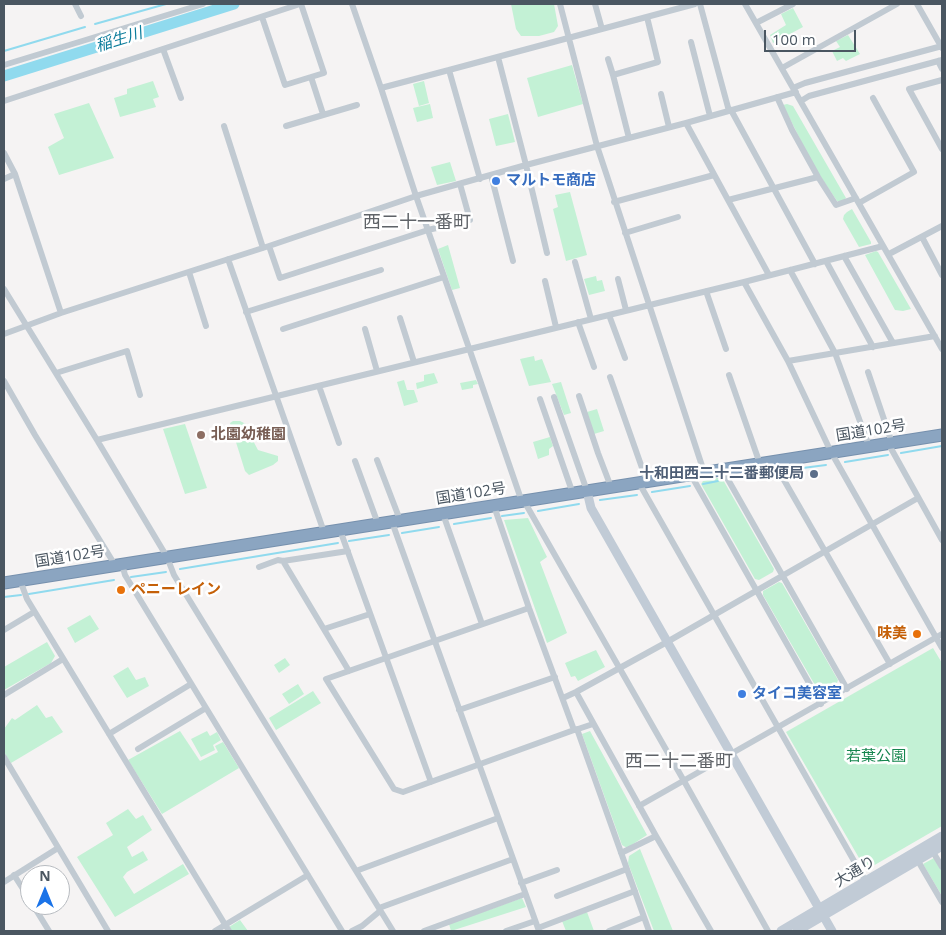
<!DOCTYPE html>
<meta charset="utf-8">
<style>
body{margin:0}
#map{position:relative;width:946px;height:935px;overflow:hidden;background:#f5f3f3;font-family:"Open Sans",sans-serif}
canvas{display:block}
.frame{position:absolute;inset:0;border:5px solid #4a5661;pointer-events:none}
.north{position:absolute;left:20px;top:865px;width:50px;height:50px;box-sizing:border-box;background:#fff;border:1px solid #b7bbc0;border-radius:50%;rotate:0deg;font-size:14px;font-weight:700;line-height:20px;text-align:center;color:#4a5661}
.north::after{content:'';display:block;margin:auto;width:18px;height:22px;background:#1a73e8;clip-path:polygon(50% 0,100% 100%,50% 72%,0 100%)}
.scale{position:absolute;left:764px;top:30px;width:92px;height:22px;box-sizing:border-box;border:2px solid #4a5661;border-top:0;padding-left:6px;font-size:15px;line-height:18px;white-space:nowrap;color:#4a5661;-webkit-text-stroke:4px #fff;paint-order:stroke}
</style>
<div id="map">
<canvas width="946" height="935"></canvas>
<div class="frame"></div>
<div class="north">N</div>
<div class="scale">100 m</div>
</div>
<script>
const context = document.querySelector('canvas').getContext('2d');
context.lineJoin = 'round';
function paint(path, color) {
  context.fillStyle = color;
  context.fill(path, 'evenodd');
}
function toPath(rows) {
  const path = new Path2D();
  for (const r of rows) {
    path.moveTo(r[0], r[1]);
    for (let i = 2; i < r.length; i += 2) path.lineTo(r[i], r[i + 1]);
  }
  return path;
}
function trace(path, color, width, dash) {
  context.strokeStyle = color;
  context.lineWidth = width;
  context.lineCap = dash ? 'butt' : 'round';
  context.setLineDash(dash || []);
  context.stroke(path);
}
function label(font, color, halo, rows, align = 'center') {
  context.font = font + ' "Open Sans","Noto Sans JP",sans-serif';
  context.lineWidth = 5;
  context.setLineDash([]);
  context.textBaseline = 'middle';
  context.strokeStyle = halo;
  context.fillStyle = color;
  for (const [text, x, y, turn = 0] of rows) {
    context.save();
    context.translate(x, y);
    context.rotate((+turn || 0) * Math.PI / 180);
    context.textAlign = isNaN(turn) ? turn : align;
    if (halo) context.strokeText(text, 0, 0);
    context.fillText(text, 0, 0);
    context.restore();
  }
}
const green = toPath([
 [511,4,554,4,558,26,554,32,539,36,521,36,516,29],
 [793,8,803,27,773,43,770,35,786,25,781,14],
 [848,35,860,54,846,61,843,58,837,61,832,51,840,47,836,41],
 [572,65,583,104,538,117,527,78],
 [153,81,159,97,153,99,156,107,120,117,114,98,127,94,127,89],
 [424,81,429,103,419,106,413,84],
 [89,103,114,158,59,175,48,147,64,138,54,114],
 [430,104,433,118,417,122,413,108],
 [787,104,793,106,846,198,843,201,837,201,814,167,783,105],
 [508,114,515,142,496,146,489,119],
 [450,162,456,181,437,185,431,167],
 [570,192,587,255,566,261,553,209,558,207,555,195],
 [852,209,871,242,871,244,859,247,843,219,844,215,847,212],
 [448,245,460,288,452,290,438,249],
 [876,251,878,252,911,309,903,311,895,310,865,255],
 [596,276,597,281,602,280,605,291,589,295,584,279],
 [534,356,535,361,542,359,551,382,529,386,520,359],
 [434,373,438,383,417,389,416,383,424,381,424,375],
 [404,380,407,390,414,390,418,402,404,406,397,382],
 [476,380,478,384,473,385,473,388,462,390,460,383],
 [561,382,571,413,564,415,552,384],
 [597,409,604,431,594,434,587,412],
 [233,421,240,421,246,424,250,435,258,450,278,456,278,461,273,465,249,475,245,471,230,423],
 [185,424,207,488,185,494,163,429],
 [550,437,553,446,549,449,549,455,538,459,533,442],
 [717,478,722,478,774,569,773,572,759,580,755,579,701,484,703,481],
 [528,518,547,557,540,562,567,633,547,643,504,520],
 [779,582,782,583,838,680,837,683,823,693,819,692,763,595,763,591],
 [90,615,99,629,75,643,67,628],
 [47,642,55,656,51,663,4,690,4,667],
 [933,648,942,663,942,826,866,870,786,732],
 [596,650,605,667,578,681,575,676,571,677,565,663],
 [285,658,290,665,279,673,274,665],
 [128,667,136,680,145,677,149,686,127,698,113,676],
 [298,684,304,694,289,704,282,694],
 [313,691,321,703,276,730,269,718],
 [37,705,46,718,52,716,63,732,11,763,4,752,4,729,12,718,15,720],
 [180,731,200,761,218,752,215,746,223,742,239,768,162,814,128,760],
 [207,731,210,736,217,732,221,740,213,745,215,750,201,757,191,739],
 [590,731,647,835,627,848,622,845,582,734],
 [128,809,136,819,143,815,152,830,127,847,132,857,143,851,148,860,127,872,123,877,134,894,183,864,189,874,115,917,77,857,113,835,106,823],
 [640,849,673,931,654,931,628,863,629,856],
 [934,858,942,872,942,896,923,864],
 [522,898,526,907,451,931,449,924],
 [587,912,594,931,566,931,562,921],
 [240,920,248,931,231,931,229,927]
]);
const stream = toPath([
 [95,24,166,4],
 [4,51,85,27],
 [901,453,942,446],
 [845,462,888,455],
 [787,470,826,465],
 [733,479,769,473],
 [703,484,718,481],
 [652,492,690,486],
 [600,500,637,495],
 [538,511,579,504],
 [502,516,524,513],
 [454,524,491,518],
 [402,533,439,527],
 [349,541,389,535],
 [180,569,338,543],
 [131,577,166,572],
 [29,594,114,580],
 [4,597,21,595]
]);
const river = toPath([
 [4,76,234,4]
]);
const street = toPath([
 [75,4,81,16],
 [352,4,381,88,416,196,469,348,522,502],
 [560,4,597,146,607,176,704,472],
 [595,4,602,29],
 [700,4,729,111],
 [745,4,942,349],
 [917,4,942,48],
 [262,17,285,85,324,73,301,4],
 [756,23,793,4],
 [691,42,710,116],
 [163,49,181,98],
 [498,57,526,165,547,253],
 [608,59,613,75],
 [938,61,942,69],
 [4,65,203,4],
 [782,68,897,4],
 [449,70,480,179],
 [311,77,323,114],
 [942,80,909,89,942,149],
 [381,88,449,70,695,4],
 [793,88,805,83,942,46],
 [661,94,669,127],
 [777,97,792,130,818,177,836,205,856,198],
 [4,101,300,4],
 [801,101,809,96,942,60],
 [731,110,815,264],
 [686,123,769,275],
 [224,126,263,248],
 [286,126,357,105],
 [629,138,613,75,658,62,647,17],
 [4,153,15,174,61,313],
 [491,175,513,261],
 [4,179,15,174],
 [728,200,818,177],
 [614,202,714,175],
 [859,203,914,172,873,98],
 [625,233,678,217],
 [922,237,942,275],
 [269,246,280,278,428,230,470,220,460,184],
 [889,254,942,226],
 [844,256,893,343],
 [228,259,324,532],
 [826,261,873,347],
 [575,262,591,319],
 [790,270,835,353,869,446],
 [189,272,206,326],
 [618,279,626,310],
 [545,281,556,327],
 [744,282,788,361,831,452,942,648],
 [4,289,97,440,167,557,174,575,393,931],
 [706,291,726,349],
 [246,312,381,270],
 [609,315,625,358],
 [400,318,414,362],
 [578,322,594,367],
 [283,329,444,277],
 [365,329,377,371],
 [4,334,61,313,269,246,416,196,526,165,686,123,796,92],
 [788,361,935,336],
 [868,372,892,443],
 [56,373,127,351,140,395],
 [729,375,760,464],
 [610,377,647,482],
 [4,381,35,435,115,565],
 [319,386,339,443],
 [579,396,598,453,611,487],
 [554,397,587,491],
 [540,399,573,494],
 [97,440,744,282,883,246],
 [888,443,942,540],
 [377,460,400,520],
 [355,461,378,524],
 [773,461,890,664],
 [722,469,847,689],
 [691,475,821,704],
 [639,483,866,882],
 [524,501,684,781,768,931],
 [494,506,529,608,574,730,403,792,394,789,326,679,529,608],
 [443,514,482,624],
 [392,522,539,931],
 [340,530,431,782],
 [283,561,349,671],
 [122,564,125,575,342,931],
 [259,567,278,560,283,561,348,551],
 [20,580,27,599,229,931],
 [324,629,370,614],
 [4,630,34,612],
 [576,692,656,836,711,931],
 [4,695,63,659],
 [563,698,576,692,667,642,918,498],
 [459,710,555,677],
 [577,729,649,931],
 [575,730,593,724],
 [109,734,191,684],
 [138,749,206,708],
 [4,757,108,931],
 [639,806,942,634],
 [933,852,942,867],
 [621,853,656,836],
 [918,861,942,902],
 [356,871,498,818],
 [14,875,30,900],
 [4,882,58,848],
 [521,883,557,870],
 [557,896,627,869],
 [33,905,49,931],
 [379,908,513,859],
 [538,928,635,891],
 [215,931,308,875],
 [352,931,362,926,380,911],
 [424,931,525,894],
 [506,931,535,921],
 [609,931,644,917]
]);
const secondary = toPath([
 [587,491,591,508,832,931],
 [781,931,942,836],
 [797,931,942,846]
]);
const highway = toPath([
 [4,583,942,435]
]);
const markers = [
 [496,181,5,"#3f7fe0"],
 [201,435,5,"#8d6e63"],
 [814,474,5,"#5c6f8a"],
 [121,590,5,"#e8710a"],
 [917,634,5,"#e8710a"],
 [742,694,5,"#3f7fe0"]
];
const shopNames = [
 ["マルトモ商店",506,181],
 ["タイコ美容室",752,694]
];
const streetNames = [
 ["国道102号",871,431,-9],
 ["国道102号",471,494,-9],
 ["国道102号",70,557,-9],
 ["大通り",855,872,-31]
];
const educationNames = [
 ["北園幼稚園",211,435]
];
const serviceNames = [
 ["十和田西二十二番郵便局",804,474]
];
const foodNames = [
 ["ペニーレイン",131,590],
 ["味美",907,634,"right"]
];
const parkNames = [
 ["若葉公園",876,757]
];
const waterNames = [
 ["稲生川",119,40,-17]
];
const quarterNames = [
 ["西二十一番町",417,223],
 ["西二十二番町",679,762]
];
paint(green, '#c3f1d5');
trace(stream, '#90daee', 2);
trace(river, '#90daee', 11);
trace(highway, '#7690ad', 13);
trace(street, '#c1cad2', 6);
trace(secondary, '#c1cbd6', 9);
trace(highway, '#8ba5c1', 11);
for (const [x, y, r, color] of markers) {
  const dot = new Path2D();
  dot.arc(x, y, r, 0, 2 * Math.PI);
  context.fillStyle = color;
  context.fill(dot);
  trace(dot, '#fff', 2);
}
label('bold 15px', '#366cbe', '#fff', shopNames, 'left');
label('15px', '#4a5661', '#fff', streetNames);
label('bold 15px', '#785e54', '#fff', educationNames, 'left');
label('bold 15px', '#4e5e75', '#fff', serviceNames, 'right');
label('bold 15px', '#c56008', '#fff', foodNames, 'left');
label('15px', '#17864f', '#fff', parkNames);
label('italic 16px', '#0c7c9b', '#fff', waterNames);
label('18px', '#5f6368', '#fff', quarterNames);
</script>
